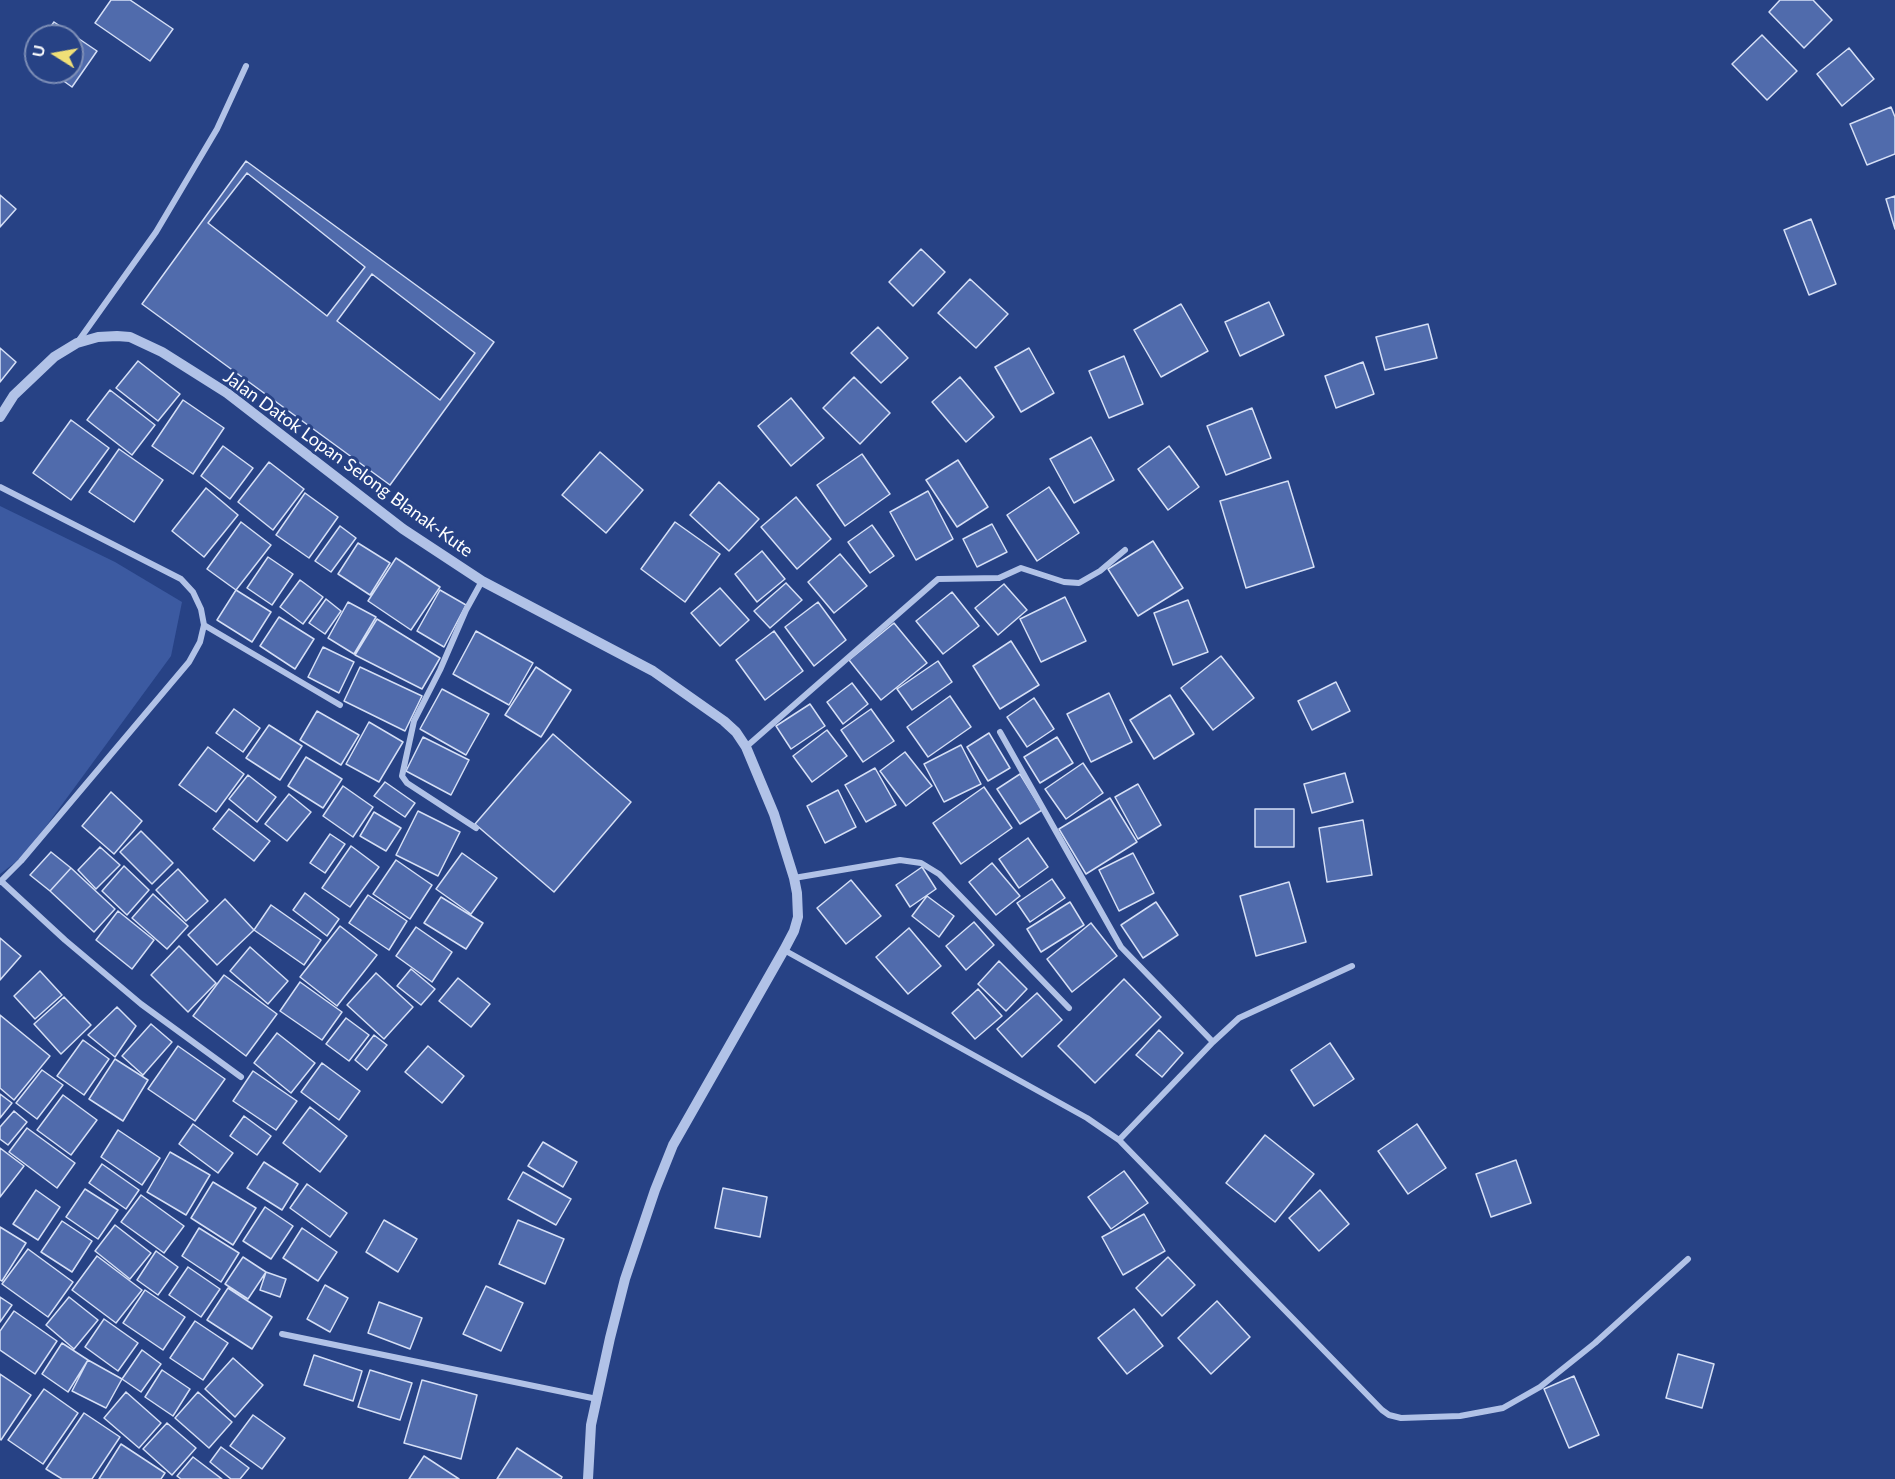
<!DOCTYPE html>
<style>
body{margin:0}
#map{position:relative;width:1895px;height:1479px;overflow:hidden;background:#274285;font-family:Lato,sans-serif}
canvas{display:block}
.north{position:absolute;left:24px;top:24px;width:60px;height:60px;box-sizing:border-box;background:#274285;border:2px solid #7d8eb6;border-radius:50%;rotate:281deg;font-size:16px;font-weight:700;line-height:24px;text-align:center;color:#fff}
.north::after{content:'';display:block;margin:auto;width:21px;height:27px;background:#f0df77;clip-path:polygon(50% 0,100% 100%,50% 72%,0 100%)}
</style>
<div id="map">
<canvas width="1895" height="1479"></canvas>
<div class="north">U</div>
</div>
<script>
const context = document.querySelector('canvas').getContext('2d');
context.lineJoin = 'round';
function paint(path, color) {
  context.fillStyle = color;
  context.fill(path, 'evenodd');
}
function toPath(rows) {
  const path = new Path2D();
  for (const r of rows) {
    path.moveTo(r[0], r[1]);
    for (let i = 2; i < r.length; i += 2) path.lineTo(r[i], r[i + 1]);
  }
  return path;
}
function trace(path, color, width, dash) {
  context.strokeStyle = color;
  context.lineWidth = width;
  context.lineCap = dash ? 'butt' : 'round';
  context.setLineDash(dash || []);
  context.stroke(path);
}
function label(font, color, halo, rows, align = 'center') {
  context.font = font + ' Lato,sans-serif';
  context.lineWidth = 6;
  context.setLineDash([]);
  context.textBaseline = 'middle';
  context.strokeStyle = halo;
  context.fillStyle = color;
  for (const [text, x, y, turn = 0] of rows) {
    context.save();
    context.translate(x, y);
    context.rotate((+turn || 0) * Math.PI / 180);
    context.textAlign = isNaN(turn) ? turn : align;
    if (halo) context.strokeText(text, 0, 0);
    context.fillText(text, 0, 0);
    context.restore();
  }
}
const green = toPath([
 [0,506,115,562,182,602,171,656,25,855,0,874]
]);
const building = toPath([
 [111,0,130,0,173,29,150,61,95,23,111,0],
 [1780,0,1813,0,1832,20,1804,48,1769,12,1780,0],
 [54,22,97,51,72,87,51,72,72,72,72,36,44,36,54,22],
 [1762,35,1797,71,1767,100,1732,64,1762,35],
 [1849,48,1874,79,1842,106,1817,74,1849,48],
 [1891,107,1895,117,1895,154,1867,165,1850,124,1891,107],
 [246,161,494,342,390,485,142,304,246,161],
 [247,173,365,267,327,316,208,223,247,173],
 [0,195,16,209,0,227,0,195],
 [1895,196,1895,229,1886,199,1895,196],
 [1811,219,1836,284,1809,295,1784,230,1811,219],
 [921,249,945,272,913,306,889,282,921,249],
 [372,274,475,353,440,400,337,321,372,274],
 [970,279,1008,314,976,348,938,313,970,279],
 [1269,302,1284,335,1240,356,1225,322,1269,302],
 [1181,304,1208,351,1161,377,1134,330,1181,304],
 [1428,324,1437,358,1385,370,1376,337,1428,324],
 [878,327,908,358,881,383,851,353,878,327],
 [0,348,16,362,0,382,0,348],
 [1029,348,1054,393,1021,412,995,367,1029,348],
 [1124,356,1143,404,1109,418,1089,371,1124,356],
 [138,361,180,394,158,421,116,388,138,361],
 [1363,362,1374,394,1336,408,1325,376,1363,362],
 [854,377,890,413,860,444,823,408,854,377],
 [960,377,994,417,966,442,932,402,960,377],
 [110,390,155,425,132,455,87,420,110,390],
 [791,398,824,438,791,466,758,426,791,398],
 [183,400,224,428,193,474,152,446,183,400],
 [1252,408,1271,458,1226,475,1207,426,1252,408],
 [71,420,109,448,71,500,33,473,71,420],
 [1091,437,1114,480,1074,503,1050,459,1091,437],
 [223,446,253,468,230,499,201,476,223,446],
 [1169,446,1199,487,1168,510,1138,469,1169,446],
 [119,449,163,480,134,522,89,492,119,449],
 [600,452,643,490,606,533,562,495,600,452],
 [862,454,890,494,845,526,817,485,862,454],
 [958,460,988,507,957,527,926,480,958,460],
 [269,462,304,489,273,530,238,502,269,462],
 [1288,481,1314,567,1246,588,1220,501,1288,481],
 [719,482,759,519,729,551,690,515,719,482],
 [1049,487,1079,533,1037,561,1007,515,1049,487],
 [206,488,238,515,204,557,172,531,206,488],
 [928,491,953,539,916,560,890,512,928,491],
 [305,493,338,517,309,558,276,535,305,493],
 [796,497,831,539,797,569,761,527,796,497],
 [241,522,271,545,236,590,207,569,241,522],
 [675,522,720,554,685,602,641,569,675,522],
 [992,524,1007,552,977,567,963,539,992,524],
 [872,525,894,556,870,573,848,542,872,525],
 [340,526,356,538,331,572,315,561,340,526],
 [1153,541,1183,588,1138,616,1108,569,1153,541],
 [358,543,390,563,370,595,338,574,358,543],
 [762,551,785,579,757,602,735,574,762,551],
 [840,554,867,586,834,613,808,582,840,554],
 [268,557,293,574,272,605,247,588,268,557],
 [396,558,440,587,411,630,368,601,396,558],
 [300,580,323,597,303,624,280,607,300,580],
 [786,583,802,600,770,628,754,611,786,583],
 [1004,584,1027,610,998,635,975,608,1004,584],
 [720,588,749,620,720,646,691,613,720,588],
 [236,590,271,612,252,642,217,620,236,590],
 [440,590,466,605,444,647,417,631,440,590],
 [952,592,979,626,943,654,916,621,952,592],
 [1065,597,1086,641,1041,662,1020,619,1065,597],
 [326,599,341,611,325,634,309,623,326,599],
 [1188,600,1208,652,1173,665,1154,613,1188,600],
 [348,602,376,617,354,654,328,638,348,602],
 [818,602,846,640,814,666,785,627,818,602],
 [279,617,314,639,295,669,260,646,279,617],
 [377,619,440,658,422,689,355,655,377,619],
 [894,623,927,663,881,700,849,660,894,623],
 [476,631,533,663,509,705,453,674,476,631],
 [774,631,803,671,765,700,736,660,774,631],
 [1011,641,1039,685,1000,709,973,666,1011,641],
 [323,647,354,662,339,693,308,677,323,647],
 [1221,656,1254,698,1213,730,1181,688,1221,656],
 [938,661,952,682,912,710,897,689,938,661],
 [360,667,422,696,405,731,344,701,360,667],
 [536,667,571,690,541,737,505,715,536,667],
 [1336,682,1350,711,1312,730,1298,701,1336,682],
 [852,683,868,704,843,724,827,702,852,683],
 [442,689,489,714,466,755,420,729,442,689],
 [1109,693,1132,742,1091,762,1067,714,1109,693],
 [1170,695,1194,734,1154,759,1130,720,1170,695],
 [950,696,971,727,928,757,907,727,950,696],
 [1034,698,1054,729,1027,747,1007,717,1034,698],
 [810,704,825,726,791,749,776,726,810,704],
 [234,709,260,728,243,752,216,733,234,709],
 [871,709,894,741,863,762,841,730,871,709],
 [317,711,359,735,341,765,300,740,317,711],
 [369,722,403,742,379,782,346,764,369,722],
 [269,725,302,746,280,780,246,758,269,725],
 [827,730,847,756,812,782,793,756,827,730],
 [989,733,1010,768,988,781,967,747,989,733],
 [553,734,631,802,554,892,475,824,553,734],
 [423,737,469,760,451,795,406,771,423,737],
 [1057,737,1073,763,1040,783,1024,757,1057,737],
 [961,745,981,784,944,802,924,764,961,745],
 [208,747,244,774,216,812,179,785,208,747],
 [905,752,932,786,906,806,880,771,905,752],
 [306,757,342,779,323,808,288,786,306,757],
 [1083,763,1103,793,1066,819,1045,789,1083,763],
 [875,768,896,805,866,822,845,785,875,768],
 [1345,773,1353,802,1312,813,1304,784,1345,773],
 [1020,774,1042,810,1020,824,997,789,1020,774],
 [248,775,276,797,257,822,229,799,248,775],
 [385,782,415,803,405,817,374,796,385,782],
 [1138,784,1161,825,1138,839,1115,797,1138,784],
 [343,786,373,807,353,837,323,816,343,786],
 [984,787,1012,828,961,864,933,823,984,787],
 [838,790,856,827,825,843,807,806,838,790],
 [111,792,142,821,114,854,82,826,111,792],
 [289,794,311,812,287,841,265,824,289,794],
 [1110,798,1137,842,1086,874,1059,829,1110,798],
 [229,809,270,841,254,861,213,829,229,809],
 [1255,809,1294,809,1294,847,1255,847,1255,809],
 [418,811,460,832,438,876,396,855,418,811],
 [374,812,401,828,386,851,360,836,374,812],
 [1363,820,1372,875,1327,882,1319,828,1363,820],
 [141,831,173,863,152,884,120,852,141,831],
 [330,834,345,844,325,873,310,863,330,834],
 [1028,838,1048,867,1019,888,999,859,1028,838],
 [351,846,379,867,350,907,322,888,351,846],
 [100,847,120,865,96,889,78,870,100,847],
 [51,852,71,868,50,891,30,875,51,852],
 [462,853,497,878,471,914,436,889,462,853],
 [1133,853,1154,893,1119,911,1099,870,1133,853],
 [396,860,432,885,410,919,373,894,396,860],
 [992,863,1020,896,996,915,969,882,992,863],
 [124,866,149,890,127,915,102,891,124,866],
 [922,867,936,889,910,907,896,885,922,867],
 [71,868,115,909,94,932,50,891,71,868],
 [178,869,208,901,186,921,156,890,178,869],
 [1052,879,1065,898,1030,922,1017,903,1052,879],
 [851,880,881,916,846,944,817,908,851,880],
 [1289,882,1306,942,1256,956,1240,896,1289,882],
 [305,893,339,919,327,936,293,910,305,893],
 [153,894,188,926,167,949,132,918,153,894],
 [368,895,407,921,389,950,349,923,368,895],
 [927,896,954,916,939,937,912,916,927,896],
 [441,897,483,923,466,949,424,923,441,897],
 [225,899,254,930,217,965,188,935,225,899],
 [1070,902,1084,925,1041,952,1027,929,1070,902],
 [1156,902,1178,935,1143,958,1121,925,1156,902],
 [271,905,321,940,304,965,254,930,271,905],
 [118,911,154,940,132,969,96,940,118,911],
 [974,922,994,945,966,970,946,946,974,922],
 [1091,923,1117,956,1072,992,1047,959,1091,923],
 [340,926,377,955,337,1006,300,977,340,926],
 [416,927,452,952,432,982,396,956,416,927],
 [909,928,941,966,908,994,876,957,909,928],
 [0,938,21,956,0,980,0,938],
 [179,946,216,983,188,1012,151,975,179,946],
 [250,947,288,981,268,1004,230,971,250,947],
 [999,961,1027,989,1006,1011,978,984,999,961],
 [411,969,435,989,421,1005,397,986,411,969],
 [40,971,62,995,35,1019,14,996,40,971],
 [376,973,413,1007,384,1039,347,1005,376,973],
 [224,975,277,1014,246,1056,193,1016,224,975],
 [458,978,490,1004,471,1027,439,1001,458,978],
 [1124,979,1161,1017,1095,1083,1058,1046,1124,979],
 [300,982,342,1012,322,1040,280,1011,300,982],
 [978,989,1002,1016,975,1039,952,1013,978,989],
 [1037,993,1062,1020,1022,1057,997,1029,1037,993],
 [64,997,91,1025,61,1054,34,1024,64,997],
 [117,1007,136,1026,115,1057,88,1035,117,1007],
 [0,1015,50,1056,14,1100,0,1088,0,1015],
 [346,1018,369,1035,349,1061,326,1044,346,1018],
 [151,1024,172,1042,143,1075,122,1056,151,1024],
 [1159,1030,1183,1053,1162,1077,1136,1055,1159,1030],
 [277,1033,315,1063,291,1093,254,1063,277,1033],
 [374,1035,387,1045,367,1070,355,1060,374,1035],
 [83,1040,109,1059,84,1095,57,1076,83,1040],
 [1330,1043,1354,1079,1314,1106,1291,1070,1330,1043],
 [178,1046,225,1079,195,1121,148,1089,178,1046],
 [428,1046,464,1076,442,1103,405,1072,428,1046],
 [115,1059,148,1080,123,1121,89,1099,115,1059],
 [322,1063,360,1091,339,1120,301,1092,322,1063],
 [42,1070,63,1085,37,1119,16,1103,42,1070],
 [253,1071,297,1101,276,1130,233,1101,253,1071],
 [0,1094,12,1103,0,1118,0,1094],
 [63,1095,97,1120,71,1155,37,1130,63,1095],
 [310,1107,347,1136,320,1172,283,1143,310,1107],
 [14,1111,27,1122,8,1145,0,1139,0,1127,14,1111],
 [244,1116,271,1136,257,1155,230,1136,244,1116],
 [193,1124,233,1153,218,1173,179,1144,193,1124],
 [1417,1124,1446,1168,1408,1194,1378,1151,1417,1124],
 [27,1128,75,1163,57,1188,9,1152,27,1128],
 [118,1130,160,1158,142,1185,101,1157,118,1130],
 [1265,1135,1314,1174,1275,1222,1226,1183,1265,1135],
 [543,1142,577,1162,563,1187,528,1166,543,1142],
 [0,1148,24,1166,0,1197,0,1148],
 [170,1152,210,1175,186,1215,147,1192,170,1152],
 [1516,1160,1531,1203,1491,1217,1476,1174,1516,1160],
 [264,1162,298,1184,282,1210,247,1188,264,1162],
 [102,1164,139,1190,126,1209,89,1183,102,1164],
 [1124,1171,1148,1203,1111,1229,1088,1197,1124,1171],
 [523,1172,571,1199,556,1225,508,1199,523,1172],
 [213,1182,256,1208,233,1245,191,1218,213,1182],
 [307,1184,347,1213,330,1237,290,1208,307,1184],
 [723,1188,767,1197,760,1237,715,1228,723,1188],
 [85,1189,118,1210,98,1239,66,1217,85,1189],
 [36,1190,60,1207,38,1240,13,1224,36,1190],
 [1320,1190,1349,1224,1319,1251,1289,1218,1320,1190],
 [141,1195,184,1226,164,1253,121,1222,141,1195],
 [265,1207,293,1226,271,1259,243,1241,265,1207],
 [1144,1214,1165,1251,1123,1275,1102,1237,1144,1214],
 [384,1220,417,1239,398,1272,366,1252,384,1220],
 [518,1220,564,1239,545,1284,499,1264,518,1220],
 [62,1221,92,1241,72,1272,41,1252,62,1221],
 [115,1225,151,1253,130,1279,95,1251,115,1225],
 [0,1227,26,1243,2,1281,0,1280,0,1227],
 [199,1228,239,1253,221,1282,182,1256,199,1228],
 [302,1228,337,1252,318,1281,283,1258,302,1228],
 [28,1249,73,1282,48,1317,2,1284,28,1249],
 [156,1251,178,1267,158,1295,137,1280,156,1251],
 [97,1256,142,1290,116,1323,72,1290,97,1256],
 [243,1257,266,1272,248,1299,225,1284,243,1257],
 [1168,1257,1195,1285,1162,1316,1136,1288,1168,1257],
 [188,1267,220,1289,201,1317,169,1295,188,1267],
 [266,1272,286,1279,280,1297,260,1290,266,1272],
 [325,1285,348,1298,330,1332,307,1319,325,1285],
 [486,1286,523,1303,501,1351,463,1334,486,1286],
 [228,1288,272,1317,252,1349,207,1320,228,1288],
 [145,1290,185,1317,163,1350,123,1323,145,1290],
 [0,1297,12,1305,0,1322,0,1297],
 [69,1297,98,1320,74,1349,46,1325,69,1297],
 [1217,1301,1250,1337,1211,1374,1178,1338,1217,1301],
 [379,1302,422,1318,410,1349,368,1333,379,1302],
 [1134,1309,1163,1346,1127,1374,1098,1338,1134,1309],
 [14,1311,57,1341,35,1374,0,1350,0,1331,14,1311],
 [104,1319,138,1343,118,1371,85,1347,104,1319],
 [195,1321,228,1343,203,1380,170,1358,195,1321],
 [62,1343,88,1360,68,1392,42,1374,62,1343],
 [142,1350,161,1364,141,1392,122,1379,142,1350],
 [1678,1354,1714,1364,1702,1408,1666,1398,1678,1354],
 [314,1355,362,1371,353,1401,304,1385,314,1355],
 [233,1358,263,1385,235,1417,205,1389,233,1358],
 [88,1360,122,1379,106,1408,72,1391,88,1360],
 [162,1370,190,1389,173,1416,145,1397,162,1370],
 [370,1370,412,1383,400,1420,358,1407,370,1370],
 [0,1374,31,1395,1,1440,0,1439,0,1374],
 [1574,1376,1599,1435,1569,1448,1544,1389,1574,1376],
 [422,1380,477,1395,461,1459,404,1443,422,1380],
 [44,1389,78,1413,43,1464,8,1440,44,1389],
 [126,1392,161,1423,139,1448,104,1418,126,1392],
 [198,1392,232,1422,209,1448,175,1418,198,1392],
 [84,1413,120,1437,92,1479,62,1479,46,1469,84,1413],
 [253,1415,285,1438,262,1469,230,1446,253,1415],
 [167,1423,196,1448,172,1475,143,1449,167,1423],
 [121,1444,165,1473,161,1479,99,1479,121,1444],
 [221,1447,249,1468,240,1479,231,1479,210,1462,221,1447],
 [517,1448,562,1477,561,1479,497,1479,517,1448],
 [424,1456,459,1479,409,1479,424,1456],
 [193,1457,222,1479,181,1479,177,1476,193,1457]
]);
const minor = toPath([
 [77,343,156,232,217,129,246,66],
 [0,487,181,579,193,592,201,609,204,625,200,642,189,662,21,861,0,882],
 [204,625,340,705],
 [1000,732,1121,947,1213,1042],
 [746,747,938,579,999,578,1021,568,1064,582,1079,583,1100,571,1125,550],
 [476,828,407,783,402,776,414,721,440,670,466,610,482,581],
 [794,878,900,860,921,863,939,874,1069,1008],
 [1,881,65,940,141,1004,241,1077],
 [784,950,1087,1118,1119,1140,1382,1410,1389,1415,1401,1418,1460,1416,1503,1408,1540,1387,1595,1343,1688,1259],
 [1119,1140,1213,1042,1239,1018,1352,966],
 [282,1334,597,1399]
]);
const tertiary = toPath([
 [0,417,14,395,54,357,77,343,98,337,117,336,130,337,162,352,227,393,403,529,482,581,653,671,724,721,736,732,746,747,774,814,794,878,797,893,798,917,794,931,784,950,673,1145,655,1190,625,1279,610,1338,591,1425,588,1479]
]);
const streetNames = [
 ["Jalan Datok Lopan Selong Blanak-Kute",348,464,36]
];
paint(green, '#3c5aa1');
paint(building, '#506bac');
trace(building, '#d5dff6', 1.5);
trace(minor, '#b1c2e7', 6);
trace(tertiary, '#b1c2e7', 10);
label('18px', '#fff', '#274285', streetNames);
</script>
